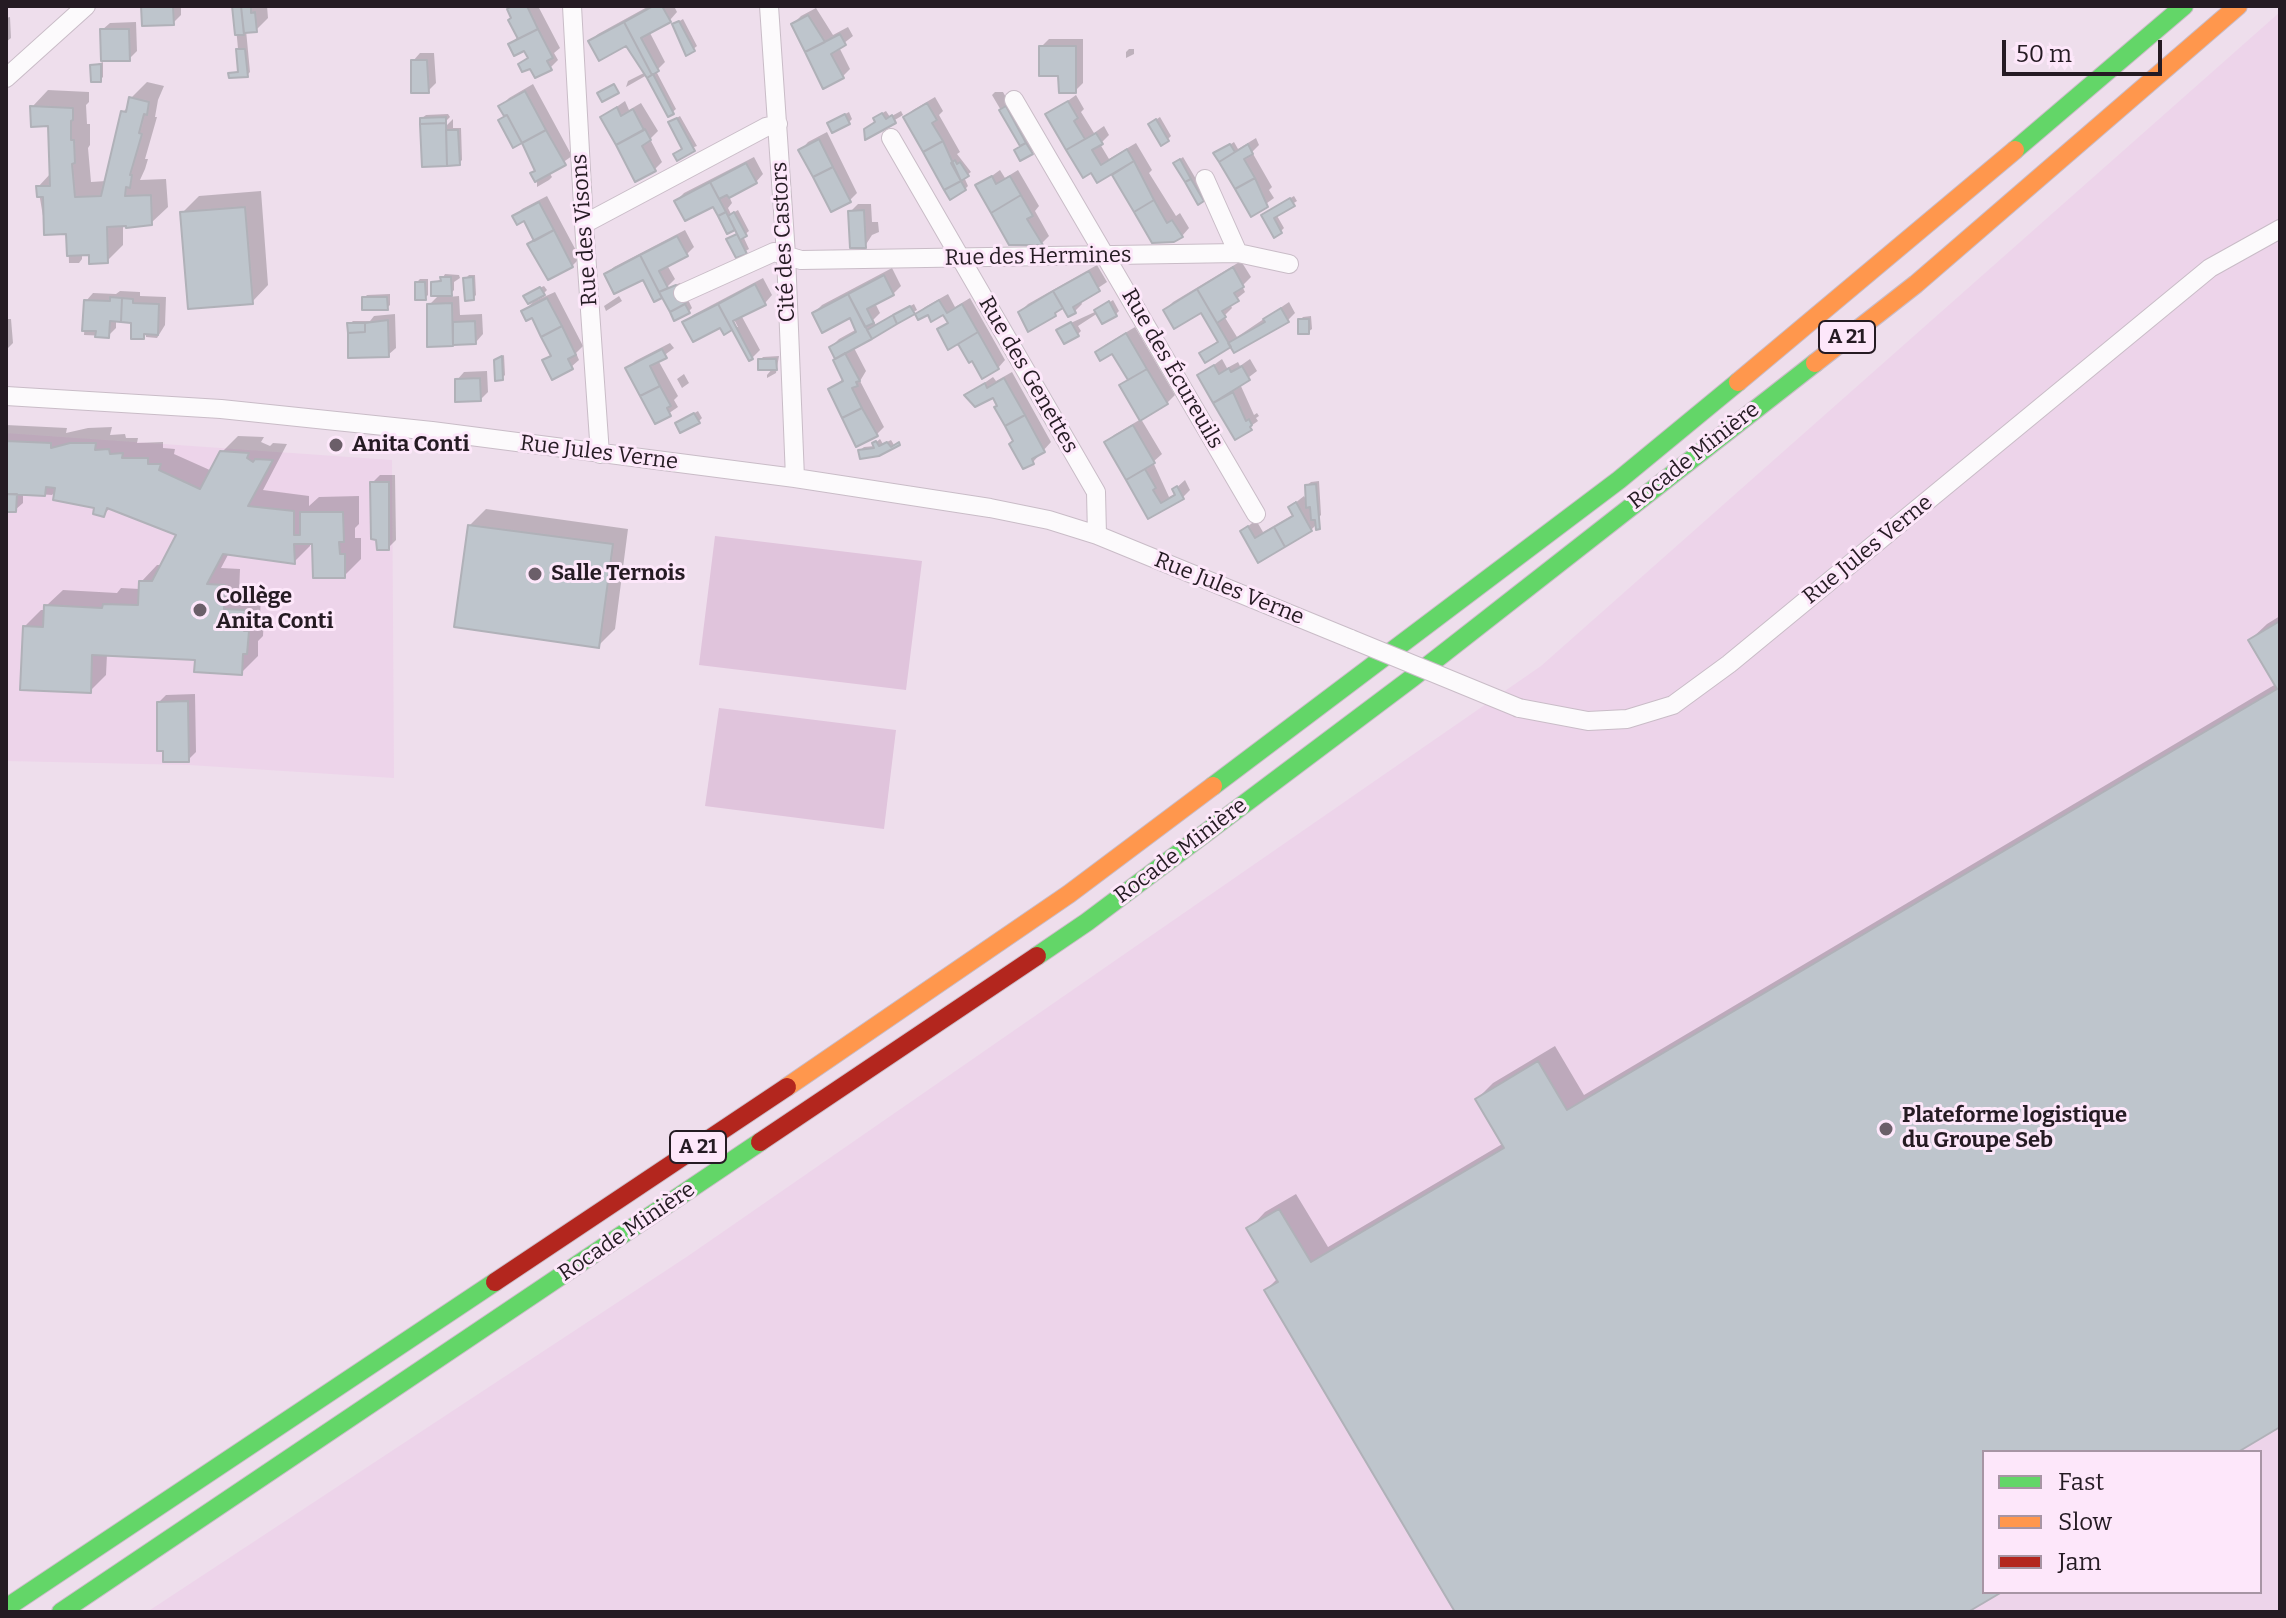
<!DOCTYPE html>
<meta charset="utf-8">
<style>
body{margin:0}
#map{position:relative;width:2286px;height:1618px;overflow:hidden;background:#eedeec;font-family:Bitter,serif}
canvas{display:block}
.frame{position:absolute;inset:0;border:8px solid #251b23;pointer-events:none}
.legend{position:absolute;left:1982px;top:1450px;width:280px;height:144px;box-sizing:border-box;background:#fde7fa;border:2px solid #a795a4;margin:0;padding:10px 14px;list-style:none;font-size:24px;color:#251b23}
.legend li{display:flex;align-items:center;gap:16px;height:40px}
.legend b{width:40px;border:2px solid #a795a4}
.scale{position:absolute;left:2002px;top:40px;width:160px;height:36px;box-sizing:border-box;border:4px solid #251b23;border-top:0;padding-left:10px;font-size:24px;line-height:28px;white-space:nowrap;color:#251b23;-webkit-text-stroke:6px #fde7fa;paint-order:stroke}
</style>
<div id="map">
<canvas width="2286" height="1618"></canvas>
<div class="frame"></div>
<ul class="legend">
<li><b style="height:10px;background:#63d668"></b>Fast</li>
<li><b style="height:10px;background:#ff974d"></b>Slow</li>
<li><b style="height:10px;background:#b3261e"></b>Jam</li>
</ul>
<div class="scale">50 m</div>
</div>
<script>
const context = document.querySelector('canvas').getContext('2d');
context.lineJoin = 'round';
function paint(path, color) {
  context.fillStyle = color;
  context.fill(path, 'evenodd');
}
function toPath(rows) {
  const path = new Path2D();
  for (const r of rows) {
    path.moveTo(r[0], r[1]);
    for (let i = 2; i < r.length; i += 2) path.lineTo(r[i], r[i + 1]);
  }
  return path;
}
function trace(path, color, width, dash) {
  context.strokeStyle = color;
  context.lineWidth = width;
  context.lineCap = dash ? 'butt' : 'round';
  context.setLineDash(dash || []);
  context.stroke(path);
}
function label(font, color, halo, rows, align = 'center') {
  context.font = font + ' Bitter,serif';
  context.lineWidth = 6;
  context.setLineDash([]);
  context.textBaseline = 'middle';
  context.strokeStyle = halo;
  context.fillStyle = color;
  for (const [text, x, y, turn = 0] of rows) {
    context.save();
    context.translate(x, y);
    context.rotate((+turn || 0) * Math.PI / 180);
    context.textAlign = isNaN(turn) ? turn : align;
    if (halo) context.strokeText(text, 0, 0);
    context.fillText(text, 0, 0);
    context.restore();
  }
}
const built = toPath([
 [2280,12,2280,1612,147,1612,688,1256,1541,666],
 [1984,1452,2260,1452,2260,1592,1984,1592],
 [6,433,392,460,394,778,189,765,6,761]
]);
const green = toPath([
 [715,536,922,561,906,690,699,665],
 [719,708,896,730,884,829,705,806]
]);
const shadow = toPath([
 [143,6,181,6,181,15,173,23],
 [234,6,267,6,268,18,256,30,246,30,250,72,247,75,230,74,240,70],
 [512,6,538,6,560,48,554,53,558,60,550,68,520,64,529,56,525,48,510,44,519,36],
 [649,6,674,6,677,12,670,20,649,31,665,62,656,71,676,109,669,115,647,75,626,87,628,81,646,72,627,44,590,41,598,34],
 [816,8,833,35,848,27,853,36,839,47,850,69,843,76,793,24,801,16],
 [10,17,11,38,6,42,6,18],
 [683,19,697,46,687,54,678,22],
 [136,22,137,51,129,59,103,59,103,77,100,80,92,66,103,62,102,30,110,23],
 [1049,39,1083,39,1083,83,1075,91,1041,47],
 [1129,49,1134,49,1134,54,1126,58,1126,52],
 [420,53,434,53,436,83,428,91,413,61],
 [147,82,164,86,158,100,155,117,157,117,145,159,148,159,145,169,140,180,166,179,168,207,151,223,123,224,123,245,107,261,91,253,82,253,82,259,79,263,69,263,68,232,43,216,38,187,51,173,50,124,32,107,48,90,89,92,89,102,86,105,87,124,90,124,90,145,88,148,91,182,106,181,123,112,129,106,131,98],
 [533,84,572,156,549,172,552,177,549,180,537,187,537,182,533,174,537,170,522,141,500,120,506,115,501,106,509,98],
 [995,92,1003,92,1035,149,1032,152,1022,146,992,95],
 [1076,95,1084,109,1081,112,1094,133,1104,126,1109,135,1100,144,1109,159,1136,143,1152,170,1149,173,1176,216,1180,213,1189,228,1182,236,1153,241,1113,172,1092,170,1084,175,1048,115],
 [935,97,943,111,939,115,960,152,957,154,971,172,964,177,968,186,965,189,906,117,913,110],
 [625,101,629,110,641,103,658,131,650,139,662,162,655,169,602,117],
 [886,111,890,117,901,111,903,115,867,137,879,115],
 [849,112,852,119,849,122,832,121],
 [448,114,450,117,444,123,444,128,453,119,453,128,461,128,462,160,459,163,422,118,426,115],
 [680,116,697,146,675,154,684,148,670,122],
 [1160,117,1171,136,1168,139,1154,121],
 [827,132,857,193,850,200,801,150,808,142],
 [1256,138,1259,145,1252,152,1272,187,1269,190,1274,198,1252,214,1216,154,1234,142,1238,149],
 [754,157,763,174,756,182,729,196,732,203,728,208,731,214,738,210,749,231,743,236,749,249,737,256,739,233,713,204,676,201,684,193],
 [1183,157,1206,196,1203,200,1179,160],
 [1000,170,1005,178,1018,170,1039,206,1035,211,1049,236,1042,243,1010,243,978,186],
 [261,191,268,285,252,302,182,213,199,196],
 [547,196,580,258,572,266,529,245,535,239,524,218,515,216,522,209],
 [1294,196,1297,201,1276,214,1284,228,1281,231,1267,212],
 [858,204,871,204,872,222,878,222,879,232,872,235,865,246,850,212],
 [685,230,694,247,686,255,667,265,675,279,665,289,680,283,692,308,689,311,675,318,663,294,655,299,643,277,606,274,614,267],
 [1241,261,1251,277,1242,286,1245,292,1230,304,1232,308,1224,316,1237,337,1289,302,1295,313,1288,320,1232,344,1201,353,1219,340,1202,310,1165,310,1173,302],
 [1097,265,1107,282,1080,300,1082,304,1075,311,1064,306,1055,314,1020,312,1028,304],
 [892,268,901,286,893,294,875,303,880,313,873,320,876,325,914,304,917,310,853,346,866,371,860,381,884,427,877,434,830,390,844,378,831,347,839,339,857,329,850,316,814,313,822,305],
 [445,274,459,275,460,278,454,282,454,290,448,297,459,296,460,315,482,314,483,334,476,342,429,345,429,305,440,294,433,283,442,279],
 [469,275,475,275,476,295,473,298,465,279],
 [763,278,772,295,765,303,741,315,760,350,752,358,733,327,725,332,721,326,685,323,693,315],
 [730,312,738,327,734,327],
 [420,279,428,279,428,295,425,298,417,282],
 [544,286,547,290,537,300,555,292,583,346,576,353,579,360,571,367,545,361,552,354,533,315,523,312,537,298,529,293],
 [120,291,140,292,140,296,166,297,165,325,157,338,146,337,146,334,143,337,134,321,116,320,116,328,108,336,84,335,86,301,93,293,116,294],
 [390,294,390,305,387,308,364,298,367,295],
 [948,294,955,307,970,298,1005,360,998,368,939,330,949,321,944,312,917,314,925,307],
 [619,296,622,301,606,311,604,306],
 [1113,300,1119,311,1116,314,1098,313,1078,326,1081,331,1078,334,1062,327,1097,311],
 [395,314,396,348,388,355,349,324,353,321,370,321,374,316],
 [6,315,6,319,11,319,13,343,6,350],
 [1311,316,1312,329,1308,332,1300,320,1303,317],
 [1135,327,1175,395,1167,403,1122,386,1129,379,1113,351,1098,352,1105,345],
 [670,343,674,348,658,360,678,396,674,400,678,407,656,422,628,368,635,361],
 [504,355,505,375,502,378,500,357],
 [779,356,776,373,767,378,767,375,773,368,760,360,763,357],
 [1222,359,1227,368,1238,362,1240,366,1250,359,1257,371,1240,384,1254,415,1257,413,1259,416,1256,418,1258,421,1235,437,1199,376],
 [487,371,488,392,480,400,457,380,464,372],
 [1012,372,1051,442,1033,462,1015,440,993,395,967,395,993,377,996,381],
 [684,374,689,383,682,388,677,379],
 [698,411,702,418,698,422,677,423],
 [1141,419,1162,454,1153,462,1169,497,1176,493,1174,490,1185,480,1190,490,1183,497,1148,516,1107,442,1114,435],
 [6,425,67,428,66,433,88,428,112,427,110,435,125,434,126,438,138,438,137,443,163,442,163,448,175,449,174,454,212,471,222,452,238,436,264,437,261,442,270,446,273,443,287,444,263,490,309,496,309,506,319,497,359,496,359,524,355,528,355,538,361,538,361,559,344,576,314,542,310,542,310,546,294,562,229,553,221,568,240,569,239,594,261,595,260,616,264,616,263,636,258,641,258,656,241,673,197,658,107,654,106,675,90,691,25,626,41,610,46,610,46,606,63,590,117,593,121,588,140,589,141,582,157,565,162,565,179,534,110,508,103,515,97,507,56,491,52,495,23,493,23,503,15,510,6,510],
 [880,439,883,444,891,440,894,445,891,448,860,450,864,447,875,446,874,444],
 [380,475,395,475,396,540,388,548,378,538,372,483],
 [1319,481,1321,515,1317,519,1319,522,1311,530,1259,560,1242,531,1256,520,1263,532,1294,514,1290,507,1304,496,1308,503,1307,485,1311,482],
 [486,509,628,529,615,629,598,646,469,526],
 [2280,616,2280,1425,2234,1452,1984,1452,1984,1592,1998,1592,1964,1612,1457,1612,1266,1290,1278,1278,1249,1229,1265,1212,1296,1194,1328,1247,1504,1143,1477,1099,1493,1083,1555,1046,1584,1095,2276,684,2250,640,2267,624],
 [195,694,196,752,188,760,159,702,166,695]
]);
const building = toPath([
 [141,6,173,6,174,25,142,26,141,6],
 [232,6,241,6,244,35,235,35,232,6],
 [241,6,251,6,251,13,255,12,257,32,244,33,241,6],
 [512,6,527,6,538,29,518,39,508,20,511,18,507,9,512,6],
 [653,6,662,6,671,22,641,38,659,71,652,75,624,22,653,6],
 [808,15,825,42,805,52,791,24,808,15],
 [679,21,695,51,686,56,672,24,679,21],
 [624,22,652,75,647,78,626,46,599,61,588,41,624,22],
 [100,29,129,29,130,61,101,61,100,29],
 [538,29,553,58,547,61,552,70,535,78,530,69,522,72,518,64,528,58,524,51,514,56,508,44,538,29],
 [840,34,846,45,831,54,844,78,823,89,805,52,840,34],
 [1039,46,1076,46,1076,93,1059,93,1058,76,1039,76,1039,46],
 [236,49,245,49,248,77,229,78,228,73,238,72,236,49],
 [411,60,427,60,429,93,411,93,411,60],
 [101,64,101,82,91,82,90,65,101,64],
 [653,74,674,114,668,117,647,78,653,74],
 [614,84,619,93,602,102,597,93,614,84],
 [525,91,546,130,522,143,507,115,504,116,498,106,525,91],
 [129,97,149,102,147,115,144,114,139,133,142,134,130,175,132,175,130,188,126,187,125,196,151,195,152,225,126,228,126,226,107,227,108,263,89,264,89,255,67,256,66,234,44,235,43,197,37,197,36,186,50,186,48,126,31,127,30,106,73,108,73,120,71,121,71,140,74,140,75,163,72,164,75,197,101,196,121,111,126,112,129,97],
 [1068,101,1078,118,1074,121,1085,139,1066,150,1045,114,1068,101],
 [927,103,937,120,932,123,943,141,923,152,903,117,927,103],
 [1006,106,1026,143,1020,146,999,110,1006,106],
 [617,107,621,116,633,109,644,130,616,145,600,117,617,107],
 [882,113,886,119,892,115,896,123,865,140,864,129,875,122,873,118,882,113],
 [845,114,850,124,832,133,827,123,845,114],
 [507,115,522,143,513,148,498,120,507,115],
 [446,117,446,123,420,124,420,118,446,117],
 [677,118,695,151,677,161,673,154,682,149,668,122,677,118],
 [1156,119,1169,141,1161,146,1148,124,1156,119],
 [446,123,447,166,422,167,420,124,446,123],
 [645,129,651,140,642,146,656,171,635,182,616,145,645,129],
 [446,130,458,130,460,165,447,166,446,130],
 [546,130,566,165,535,182,530,173,535,171,522,143,546,130],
 [1096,133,1103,144,1092,150,1101,165,1127,149,1134,161,1097,183,1091,173,1083,178,1066,150,1096,133],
 [819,139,833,167,813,177,798,150,819,139],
 [943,141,961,181,944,190,923,152,943,141],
 [1026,143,1033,154,1020,161,1014,150,1026,143],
 [1230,144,1235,152,1219,162,1213,153,1230,144],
 [1248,144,1253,154,1244,159,1255,178,1235,189,1219,162,1248,144],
 [1180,159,1191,179,1185,182,1173,163,1180,159],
 [955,160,957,164,960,162,969,176,961,181,951,163,955,160],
 [1134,161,1154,200,1134,212,1112,175,1134,161],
 [746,163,757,183,729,198,727,195,719,199,710,182,746,163],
 [833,167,851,202,831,212,813,177,833,167],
 [992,176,996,184,1010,176,1021,195,991,213,975,185,992,176],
 [1255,178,1268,207,1251,217,1235,189,1255,178],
 [1191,179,1204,201,1198,205,1185,182,1191,179],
 [961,181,966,190,950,200,944,190,961,181],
 [710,182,726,212,718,216,713,207,685,221,674,201,710,182],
 [1021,195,1033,216,1027,219,1043,245,1009,245,991,213,1021,195],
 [1290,198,1295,206,1274,218,1282,233,1274,238,1261,215,1290,198],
 [1154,200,1167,223,1172,220,1183,237,1174,242,1152,243,1134,212,1154,200],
 [539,202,554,230,534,241,524,221,517,225,512,216,539,202],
 [245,207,253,304,188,309,180,212,245,207],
 [864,210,866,248,850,248,848,211,864,210],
 [726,212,735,230,727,234,718,216,726,212],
 [734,212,747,236,740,240,728,216,734,212],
 [554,230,573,267,548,280,527,244,554,230],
 [737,234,747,254,736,258,726,239,737,234],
 [677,236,688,256,659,271,668,288,659,292,640,255,677,236],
 [640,255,662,298,654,302,643,280,614,294,604,274,640,255],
 [1233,267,1244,287,1234,293,1239,301,1222,311,1226,317,1217,323,1197,289,1233,267],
 [1089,271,1100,291,1073,307,1076,313,1068,317,1053,291,1089,271],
 [884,275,894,295,867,309,874,323,865,327,848,294,884,275],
 [440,277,451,277,452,296,431,296,431,282,441,281,440,277],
 [473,277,474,300,465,301,463,278,473,277],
 [415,282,425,282,426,300,415,300,415,282],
 [755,284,766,305,733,321,753,359,749,361,718,304,755,284],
 [676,285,686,303,670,312,659,292,676,285],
 [540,287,545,295,528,304,523,296,540,287],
 [1197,289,1231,347,1205,363,1199,353,1218,342,1201,313,1174,329,1163,310,1197,289],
 [1053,291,1063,308,1055,313,1056,316,1028,332,1018,312,1053,291],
 [848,294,872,339,835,359,829,347,856,332,850,318,822,333,812,313,848,294],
 [110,297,122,298,121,322,110,321,109,338,95,337,96,331,82,331,84,300,110,301,110,297],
 [362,297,387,297,388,310,362,310,362,297],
 [122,298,133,299,133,303,159,304,158,335,144,334,144,339,131,339,131,323,121,322,122,298],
 [547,298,562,326,541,337,532,318,526,321,521,311,547,298],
 [939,300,947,313,962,304,978,332,948,350,937,329,948,323,943,315,931,322,928,315,918,320,915,314,939,300],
 [1109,301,1117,316,1102,324,1094,310,1109,301],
 [452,303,453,346,427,347,427,304,452,303],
 [685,304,690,313,674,321,670,312,685,304],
 [718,304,732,330,724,335,720,328,693,342,682,322,718,304],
 [910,306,915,314,897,324,893,315,910,306],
 [1281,308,1289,322,1234,353,1228,343,1265,322,1263,319,1281,308],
 [893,315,897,324,872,339,867,330,893,315],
 [1298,319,1309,319,1309,334,1298,334,1298,319],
 [388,320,389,357,348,358,348,333,365,332,365,323,388,320],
 [475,321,476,344,453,345,453,322,475,321],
 [1071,322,1079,336,1064,344,1056,330,1071,322],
 [347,323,365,323,365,332,348,333,347,323],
 [562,326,576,355,568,359,573,369,552,380,542,360,551,356,541,337,562,326],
 [978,332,999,369,982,379,972,361,969,363,958,344,978,332],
 [1126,333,1147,369,1128,380,1112,354,1100,361,1095,352,1126,333],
 [662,349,667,358,650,366,660,386,640,396,625,368,662,349],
 [845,353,860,381,856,382,858,386,852,388,862,408,842,418,828,389,843,381,833,360,845,353],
 [502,356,503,380,495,381,494,360,502,356],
 [758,359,776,359,777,370,758,370,758,359],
 [1214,365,1219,374,1229,368,1231,372,1242,366,1250,380,1213,403,1197,375,1214,365],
 [1147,369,1168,404,1140,421,1119,385,1147,369],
 [480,378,481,401,455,402,455,379,480,378],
 [1004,378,1025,415,1005,426,994,407,997,406,993,398,975,407,964,395,985,383,987,388,1004,378],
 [660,386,671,406,667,408,671,416,655,424,640,396,660,386],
 [1233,392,1246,421,1249,419,1252,425,1250,427,1252,430,1235,440,1213,403,1233,392],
 [862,408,878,436,856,447,842,418,862,408],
 [694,413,700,423,680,433,675,423,694,413],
 [1025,415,1045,452,1032,459,1034,464,1023,469,1009,444,1013,441,1005,426,1025,415],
 [1133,425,1155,463,1126,480,1104,442,1133,425],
 [6,441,51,443,51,448,70,443,96,443,95,450,109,449,110,454,123,453,122,458,148,458,148,464,161,464,159,470,200,489,220,451,249,453,247,458,253,462,255,459,273,460,248,506,294,511,294,535,300,535,300,512,343,512,344,542,339,542,340,554,345,554,345,578,313,578,312,544,294,544,295,564,223,554,207,584,225,585,224,609,245,610,244,631,249,631,247,654,243,654,242,675,194,672,195,660,92,655,91,693,20,690,23,626,43,627,44,605,102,608,103,604,138,605,139,581,152,581,176,535,107,508,104,517,93,514,94,508,53,500,55,488,46,487,45,496,6,494,6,441],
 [876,441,879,446,887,442,891,447,899,442,900,445,879,456,860,459,858,450,874,448,872,443,876,441],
 [1145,469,1156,488,1153,490,1161,503,1175,495,1172,489,1177,486,1184,499,1148,519,1126,480,1145,469],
 [370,482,389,482,389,550,377,550,376,540,371,539,370,482],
 [1316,484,1320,529,1316,530,1315,520,1311,520,1310,507,1306,508,1305,485,1316,484],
 [6,494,17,494,16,512,6,512,6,494],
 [1296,502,1312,531,1285,547,1274,527,1293,516,1288,507,1296,502],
 [468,525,613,544,599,648,454,627,468,525],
 [1248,526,1255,538,1274,527,1285,547,1258,563,1240,531,1248,526],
 [2280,621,2280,1427,2238,1452,1984,1452,1984,1592,2002,1592,1968,1612,1455,1612,1264,1290,1278,1282,1246,1228,1279,1209,1311,1262,1504,1148,1475,1099,1538,1061,1567,1110,2277,689,2248,640,2280,621],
 [188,701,189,762,163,762,163,751,157,751,157,702,188,701]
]);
const street = toPath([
 [572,6,584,224,600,454],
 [769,6,786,255,795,478],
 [6,78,86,6],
 [1014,100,1256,514],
 [891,138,1096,492,1097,535],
 [1205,179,1238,253],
 [584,224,766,127,778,124],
 [683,293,774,252,801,260,1238,253,1289,264],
 [6,396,221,409,432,431,795,478,990,508,1049,520,1097,535,1351,639],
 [1519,708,1588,721,1627,719,1673,705,1729,664,2210,268,2280,229]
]);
const fast = toPath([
 [2015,150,2184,6],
 [1213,786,1619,480,1738,382],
 [1037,956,1087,922,1412,678,1815,363],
 [6,1608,495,1282],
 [61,1612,760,1142]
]);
const slow = toPath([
 [1815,363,1916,284,2238,6],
 [1738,382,2015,150],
 [787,1087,1069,894,1213,786]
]);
const jam = toPath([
 [760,1142,1037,956],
 [495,1282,787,1087]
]);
const streetBridge = toPath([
 [1351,639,1519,708]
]);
const markers = [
 [336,445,8,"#6b5f69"],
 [535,574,8,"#6b5f69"],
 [200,610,8,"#6b5f69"],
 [1886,1129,8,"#6b5f69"]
];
const shields = [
 [1847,337,56],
 [698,1147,56]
];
const shieldNames = [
 ["A 21",1847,337],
 ["A 21",698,1147]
];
const streetNames = [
 ["Rue des Visons",585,230,-94],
 ["Cité des Castors",784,242,-93],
 ["Rue des Hermines",1038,257,-1],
 ["Rue des Écureuils",1172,369,60],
 ["Rue des Genettes",1028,375,60],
 ["Rue Jules Verne",599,453,7],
 ["Rocade Minière",1694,456,-38],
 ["Rue Jules Verne",1868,550,-39],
 ["Rue Jules Verne",1229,589,22],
 ["Rocade Minière",1181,851,-37],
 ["Rocade Minière",627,1232,-34]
];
const poiNames = [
 ["Anita Conti",352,445],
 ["Salle Ternois",551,574],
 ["Collège",216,597],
 ["Anita Conti",216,622],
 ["Plateforme logistique",1902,1116],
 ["du Groupe Seb",1902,1141]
];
paint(built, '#edd4ea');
paint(green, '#e0c4dc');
paint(shadow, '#0003');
paint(building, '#bec5cc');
trace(building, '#b0b1b8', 2);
trace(street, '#c9bcc7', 20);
trace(fast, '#c9bcc7', 20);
trace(slow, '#c9bcc7', 20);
trace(jam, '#c9bcc7', 20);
trace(street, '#fcfafc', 18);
trace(fast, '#63d668', 18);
trace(slow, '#ff974d', 18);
trace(jam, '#b3261e', 18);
trace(streetBridge, '#c9bcc7', 20, []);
trace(streetBridge, '#fcfafc', 18);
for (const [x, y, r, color] of markers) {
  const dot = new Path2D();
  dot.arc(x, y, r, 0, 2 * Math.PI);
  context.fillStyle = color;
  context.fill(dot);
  trace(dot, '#fde7fa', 3);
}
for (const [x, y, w] of shields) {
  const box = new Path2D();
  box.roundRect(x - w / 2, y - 16, w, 32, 6);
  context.fillStyle = '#fde7fa';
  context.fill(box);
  trace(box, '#251b23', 2);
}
label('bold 20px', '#251b23', null, shieldNames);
label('22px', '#251b23', '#fde7fa', streetNames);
label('bold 22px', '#251b23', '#fde7fa', poiNames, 'left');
</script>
